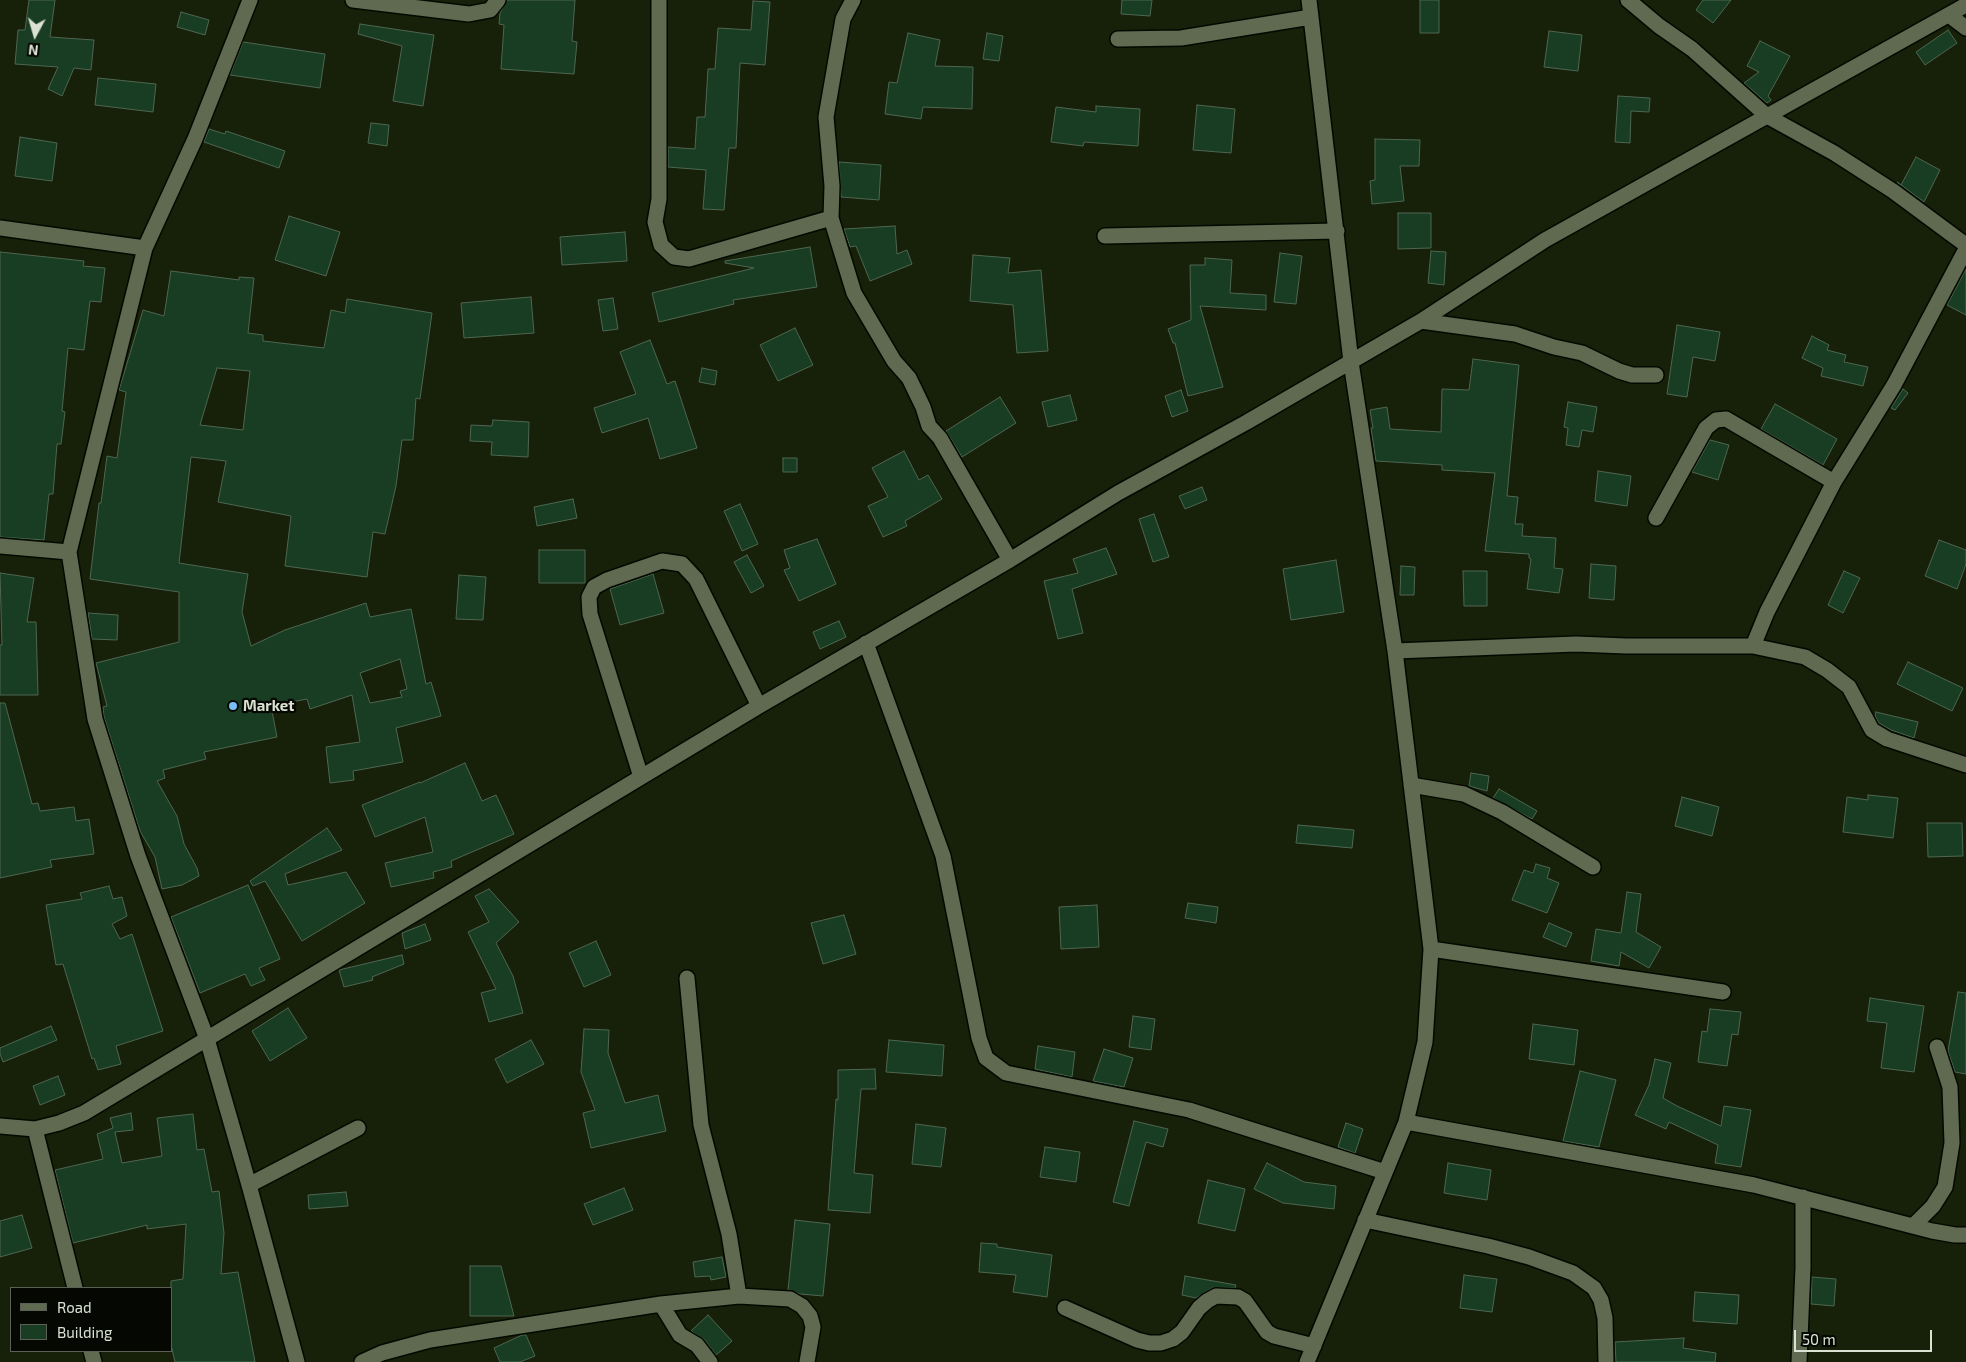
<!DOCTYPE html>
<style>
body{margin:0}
#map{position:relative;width:1966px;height:1362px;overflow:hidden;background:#172008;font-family:"Exo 2",sans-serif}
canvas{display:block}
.legend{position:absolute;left:10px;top:1287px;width:162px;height:65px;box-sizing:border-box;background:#050802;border:1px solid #5b5f56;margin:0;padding:6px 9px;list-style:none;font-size:15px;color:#dce2d3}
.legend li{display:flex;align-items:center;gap:10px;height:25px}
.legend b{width:25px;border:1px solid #5b5f56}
.north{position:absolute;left:10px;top:10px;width:50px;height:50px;-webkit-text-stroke:4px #050802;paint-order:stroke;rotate:186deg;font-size:14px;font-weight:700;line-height:20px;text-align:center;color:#dce2d3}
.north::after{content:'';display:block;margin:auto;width:18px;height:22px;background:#dce2d3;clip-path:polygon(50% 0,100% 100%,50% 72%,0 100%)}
.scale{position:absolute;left:1794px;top:1330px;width:138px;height:22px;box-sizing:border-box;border:2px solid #dce2d3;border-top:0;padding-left:6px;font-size:15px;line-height:18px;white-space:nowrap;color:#dce2d3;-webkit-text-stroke:4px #050802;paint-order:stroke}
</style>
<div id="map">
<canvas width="1966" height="1362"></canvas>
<ul class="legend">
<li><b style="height:6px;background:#5f6a50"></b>Road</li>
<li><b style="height:14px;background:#193d22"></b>Building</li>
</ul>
<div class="north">N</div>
<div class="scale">50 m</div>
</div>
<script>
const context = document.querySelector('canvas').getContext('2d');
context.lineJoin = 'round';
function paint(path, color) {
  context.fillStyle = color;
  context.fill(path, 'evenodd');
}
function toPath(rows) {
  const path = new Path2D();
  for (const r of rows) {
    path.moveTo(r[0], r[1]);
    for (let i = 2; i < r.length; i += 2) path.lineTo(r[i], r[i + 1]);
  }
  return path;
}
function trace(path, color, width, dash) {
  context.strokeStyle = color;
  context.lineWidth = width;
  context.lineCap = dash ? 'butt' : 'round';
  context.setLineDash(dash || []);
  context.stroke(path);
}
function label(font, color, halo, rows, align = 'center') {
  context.font = font + ' "Exo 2",sans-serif';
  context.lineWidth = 4.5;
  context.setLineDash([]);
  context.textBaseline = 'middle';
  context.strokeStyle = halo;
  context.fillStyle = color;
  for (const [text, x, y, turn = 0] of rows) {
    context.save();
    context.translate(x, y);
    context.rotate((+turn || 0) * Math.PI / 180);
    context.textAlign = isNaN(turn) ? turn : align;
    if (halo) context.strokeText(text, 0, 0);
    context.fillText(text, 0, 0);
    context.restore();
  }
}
const building = toPath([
 [29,0,55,0,50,37,94,40,91,70,74,68,62,96,48,89,58,67,15,64,18,30,25,30,29,0],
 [507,0,575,0,572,41,577,42,574,74,501,69,504,25,499,24,500,13,507,0],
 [1122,0,1152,0,1150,16,1121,14,1122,0],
 [1420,0,1439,0,1439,33,1420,33,1420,0],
 [1703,0,1731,0,1713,23,1696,10,1703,0],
 [753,1,770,2,765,65,740,63,736,148,729,148,724,210,703,209,706,170,668,167,668,147,695,149,697,117,705,117,708,69,715,69,718,28,751,30,753,1],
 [181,12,209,20,205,35,177,27,181,12],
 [360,24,434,35,423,106,393,101,402,46,358,34,360,24],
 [1948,30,1957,43,1925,65,1916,52,1948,30],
 [1549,31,1582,35,1578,71,1544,67,1549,31],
 [908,33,940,40,935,66,973,67,972,109,923,107,921,119,885,114,889,82,897,83,908,33],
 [987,33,1003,36,999,61,983,59,987,33],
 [1760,41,1790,56,1768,96,1771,100,1767,103,1744,83,1759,72,1747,66,1760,41],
 [243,42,325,54,320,88,230,75,243,42],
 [98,78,156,84,153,112,95,105,98,78],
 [1618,96,1650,98,1649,112,1631,111,1630,143,1615,142,1618,96],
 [1197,105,1235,109,1231,153,1193,150,1197,105],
 [1096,106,1140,109,1138,146,1084,142,1083,146,1051,142,1056,107,1096,112,1096,106],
 [371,123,389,125,387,146,368,143,371,123],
 [209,129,225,134,226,131,285,151,279,168,204,142,209,129],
 [20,137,57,143,52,181,15,176,20,137],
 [1375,139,1420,140,1419,166,1400,166,1404,201,1372,204,1370,181,1375,180,1375,139],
 [1916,157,1940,170,1924,202,1897,182,1901,185,1916,157],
 [839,162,881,165,879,200,841,197,839,162],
 [1398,213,1431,213,1431,248,1398,249,1398,213],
 [289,216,340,232,326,276,275,260,289,216],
 [895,226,897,254,907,250,912,264,870,281,856,246,850,247,844,229,895,226],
 [625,232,627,261,562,265,560,237,625,232],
 [810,247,817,287,733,300,734,304,659,322,652,293,754,268,725,263,725,261,810,247],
 [1431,251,1446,252,1444,285,1428,283,1431,251],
 [0,252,84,261,83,266,105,268,101,302,90,301,84,350,68,348,62,411,65,412,61,444,57,444,53,494,49,494,44,540,0,537,0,252],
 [1280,253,1302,256,1296,304,1274,302,1280,253],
 [973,255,1010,258,1008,273,1041,270,1048,351,1017,353,1013,305,970,301,973,255],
 [1205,258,1232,260,1230,293,1266,295,1266,310,1200,306,1223,387,1188,396,1175,343,1173,343,1168,329,1191,320,1190,265,1205,265,1205,258],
 [1966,269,1966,315,1947,305,1966,269],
 [171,271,239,280,239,277,254,278,248,333,263,335,263,341,324,348,331,310,345,313,347,299,432,313,420,399,416,398,413,440,402,440,396,486,385,534,373,532,367,577,285,566,291,516,218,502,226,461,191,457,179,563,248,574,242,612,251,646,285,630,366,603,370,617,411,609,426,684,431,682,441,716,396,728,403,762,353,771,354,780,330,783,326,747,360,742,352,695,310,709,307,699,271,706,277,737,204,752,206,759,163,770,165,778,157,781,177,816,184,844,197,868,199,876,182,885,162,889,155,857,140,831,104,717,103,707,107,706,96,663,179,642,179,592,90,579,99,503,101,503,107,456,117,458,126,392,119,390,143,310,164,316,171,271],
 [217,368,250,371,243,430,200,425,217,368],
 [400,659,407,689,400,691,402,697,370,703,360,673,400,659],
 [531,297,534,333,464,338,461,303,531,297],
 [613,298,618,329,603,331,598,300,613,298],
 [1677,325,1720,332,1715,361,1693,357,1687,397,1667,394,1677,325],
 [795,328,813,365,778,381,760,345,795,328],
 [1812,336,1829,345,1827,350,1846,355,1844,362,1868,367,1863,386,1821,376,1823,368,1802,358,1812,336],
 [650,340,667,384,675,381,697,448,660,459,648,418,602,433,594,408,636,394,620,352,650,340],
 [1473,359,1519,365,1507,496,1518,497,1515,524,1523,524,1522,536,1556,538,1554,568,1563,569,1559,593,1527,589,1531,559,1529,558,1529,554,1485,551,1495,473,1442,470,1442,465,1376,461,1371,428,1373,428,1370,410,1387,407,1390,429,1441,432,1442,389,1469,390,1473,359],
 [702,368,717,371,715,385,699,382,702,368],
 [1903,389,1908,393,1895,410,1891,408,1903,389],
 [1181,390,1188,411,1172,417,1165,396,1181,390],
 [1070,395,1077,420,1048,427,1042,402,1070,395],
 [1000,397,1016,423,962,457,946,431,1000,397],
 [1568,402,1597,407,1593,432,1582,430,1579,447,1566,445,1568,428,1564,427,1568,402],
 [1775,404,1837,439,1823,465,1761,429,1775,404],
 [493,420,529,422,528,457,491,455,492,442,470,441,471,425,492,426,493,420],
 [1710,440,1729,445,1718,480,1692,472,1710,440],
 [904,451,919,480,928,475,942,499,905,521,907,526,883,537,868,506,888,497,872,468,904,451],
 [783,458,797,458,797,472,783,472,783,458],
 [1598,471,1631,476,1627,506,1595,501,1598,471],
 [1202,487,1207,500,1185,509,1179,496,1202,487],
 [573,499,577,518,537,526,534,507,573,499],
 [740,504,758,544,742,551,724,511,740,504],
 [1154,514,1169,557,1153,562,1139,519,1154,514],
 [817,539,836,584,799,601,784,570,790,568,784,550,817,539],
 [1939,540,1966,550,1966,564,1957,589,1925,576,1939,540],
 [1106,548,1117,574,1072,589,1083,633,1058,639,1044,581,1078,573,1073,559,1106,548],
 [539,550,585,550,585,583,539,583,539,550],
 [747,555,764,586,751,593,734,562,747,555],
 [1336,560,1344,612,1291,620,1283,569,1336,560],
 [1591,564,1616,566,1614,600,1589,598,1591,564],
 [1401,566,1415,567,1414,595,1400,595,1401,566],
 [1463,571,1487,571,1487,606,1464,606,1463,571],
 [1844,571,1860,578,1843,613,1828,605,1844,571],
 [0,573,34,578,27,622,36,622,38,695,0,695,0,645,2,645,0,573],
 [653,574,664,613,620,625,610,589,653,574],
 [459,575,486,577,483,620,456,619,459,575],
 [88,613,118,615,117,640,92,639,88,613],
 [839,621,846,637,820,649,813,632,839,621],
 [1908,662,1963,688,1952,711,1897,684,1908,662],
 [0,703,5,703,32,804,38,803,40,811,74,807,76,821,89,819,94,854,50,860,52,867,0,878,0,703],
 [1876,712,1918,722,1914,738,1891,730,1879,723,1875,716,1876,712],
 [465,763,482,801,496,795,514,834,451,861,452,867,433,872,434,878,391,887,385,863,433,852,425,817,375,837,362,805,420,782,420,783,465,763],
 [1471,773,1489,776,1487,791,1469,786,1471,773],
 [1499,789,1537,811,1532,819,1493,798,1499,789],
 [1868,795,1898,798,1893,838,1843,832,1847,797,1868,800,1868,795],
 [1682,797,1719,807,1712,836,1675,826,1682,797],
 [1927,823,1962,823,1963,856,1928,857,1927,823],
 [1298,825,1354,830,1352,848,1296,843,1298,825],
 [327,828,342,850,285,874,288,885,346,872,365,903,302,941,265,881,253,886,250,881,327,828],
 [1536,864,1550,868,1547,878,1559,883,1547,913,1512,900,1524,870,1533,873,1536,864],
 [248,885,280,959,259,968,265,980,251,986,245,974,200,993,171,917,248,885],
 [109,886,113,899,122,897,127,916,112,924,120,939,132,934,163,1031,116,1046,121,1064,98,1070,94,1058,92,1059,63,964,56,965,46,905,82,899,80,893,109,886],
 [489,889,519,922,496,943,513,976,523,1013,489,1022,481,993,496,989,468,932,489,922,475,896,489,889],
 [1627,892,1641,894,1636,932,1661,947,1649,968,1621,952,1619,966,1591,961,1596,929,1621,933,1627,892],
 [1188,903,1218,907,1216,923,1185,918,1188,903],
 [1097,905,1099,947,1061,949,1059,907,1097,905],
 [844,915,856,954,823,964,811,923,844,915],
 [1549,923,1572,933,1566,947,1543,937,1549,923],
 [425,924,431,940,405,949,402,933,425,924],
 [596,941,611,975,584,987,569,953,596,941],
 [402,955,404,964,372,977,373,980,344,987,339,970,402,955],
 [1958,992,1966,993,1966,1074,1955,1072,1948,1051,1958,992],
 [1870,998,1924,1006,1914,1072,1881,1068,1887,1023,1867,1021,1870,998],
 [288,1008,307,1038,270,1061,252,1031,288,1008],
 [1710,1009,1741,1012,1738,1035,1732,1034,1727,1066,1698,1062,1702,1031,1707,1032,1710,1009],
 [1133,1016,1155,1019,1151,1050,1129,1047,1133,1016],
 [1533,1024,1578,1030,1574,1065,1529,1059,1533,1024],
 [51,1026,57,1040,3,1062,0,1054,0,1048,51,1026],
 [584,1029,609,1030,608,1053,625,1103,658,1095,666,1131,591,1148,583,1113,595,1110,581,1072,584,1029],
 [531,1040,544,1064,507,1083,495,1059,531,1040],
 [889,1040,944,1045,942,1076,886,1072,889,1040],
 [1038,1046,1075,1052,1072,1077,1035,1069,1038,1046],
 [1104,1049,1133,1058,1124,1087,1093,1081,1104,1049],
 [1655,1059,1671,1063,1663,1098,1677,1106,1721,1126,1724,1106,1751,1110,1741,1167,1715,1163,1718,1145,1669,1122,1666,1129,1635,1115,1649,1085,1655,1059],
 [875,1069,876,1089,861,1089,854,1173,873,1175,870,1213,828,1210,836,1099,838,1100,838,1070,875,1069],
 [1580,1071,1616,1080,1599,1147,1563,1141,1580,1071],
 [58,1076,65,1095,40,1105,33,1086,58,1076],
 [131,1113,133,1130,115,1132,122,1163,162,1156,157,1118,193,1114,197,1150,204,1149,212,1192,219,1191,224,1233,221,1274,238,1272,255,1362,175,1362,171,1345,171,1281,183,1279,186,1224,147,1229,147,1225,73,1243,55,1170,103,1159,97,1134,113,1128,110,1118,131,1113],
 [1134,1121,1168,1129,1163,1147,1146,1142,1129,1206,1113,1202,1134,1121],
 [1346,1123,1363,1129,1355,1153,1338,1147,1346,1123],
 [916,1124,946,1128,941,1167,912,1164,916,1124],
 [1045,1147,1080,1152,1076,1182,1040,1177,1045,1147],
 [1267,1163,1304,1182,1336,1186,1334,1209,1283,1203,1254,1189,1267,1163],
 [1448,1163,1491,1170,1487,1200,1444,1193,1448,1163],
 [1208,1180,1245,1189,1235,1231,1198,1223,1208,1180],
 [624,1188,633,1210,593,1225,584,1204,624,1188],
 [346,1192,348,1206,309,1209,308,1195,346,1192],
 [22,1215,32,1248,0,1257,0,1221,22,1215],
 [795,1220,830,1224,823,1296,800,1294,788,1290,795,1220],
 [981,1243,997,1244,997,1247,1052,1255,1047,1297,1013,1292,1016,1275,979,1272,981,1243],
 [722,1257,726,1277,711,1280,710,1276,695,1277,693,1262,722,1257],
 [470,1266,501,1266,514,1316,470,1316,470,1266],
 [1464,1275,1497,1279,1492,1312,1460,1308,1464,1275],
 [1185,1276,1236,1285,1235,1288,1212,1288,1196,1298,1182,1295,1185,1276],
 [1812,1277,1836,1279,1834,1306,1811,1304,1812,1277],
 [1695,1292,1739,1295,1737,1324,1693,1321,1695,1292],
 [708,1315,732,1341,716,1355,704,1339,691,1331,708,1315],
 [522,1335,526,1335,535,1356,520,1362,500,1362,494,1348,522,1335],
 [1684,1338,1683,1348,1716,1353,1715,1362,1616,1362,1615,1342,1684,1338]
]);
const minor = toPath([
 [250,0,195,139,145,248,69,552,95,719,138,856,207,1039,249,1185,297,1362],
 [353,0,469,14,490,10,498,0],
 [659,0,659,199,655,222,661,245,674,257,689,259,831,218],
 [853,0,843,19,826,117,832,186,831,218,854,293,894,361,909,378,923,407,929,426,940,438,1010,560],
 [1628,0,1659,26,1692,49,1767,116,1834,153,1893,191,1966,245],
 [1949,15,1966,28],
 [1118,39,1181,38,1311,17],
 [0,228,145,248],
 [1105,236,1337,231],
 [1421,321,1515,334,1554,347,1582,353,1619,371,1632,375,1656,375],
 [1656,518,1706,428,1716,420,1726,419,1834,482],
 [0,546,69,552],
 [866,643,943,856,979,1038,986,1058,1006,1073,1189,1110,1385,1172],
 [1753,646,1767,612,1834,482,1894,385,1966,249],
 [1395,651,1576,644,1626,646,1753,646,1805,657,1827,670,1849,687,1872,730,1887,739,1966,765],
 [641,777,590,614,589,597,594,587,607,580,662,561,682,564,696,579,759,706],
 [1411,785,1464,794,1502,812,1593,867],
 [1431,949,1723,992],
 [687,978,701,1125,729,1234,739,1296],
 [1406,1122,1754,1185,1932,1231,1955,1235,1966,1235],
 [0,1126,35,1129,59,1123,84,1113,759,706,1010,560,1118,493,1247,422,1421,321,1545,240,1966,5],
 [35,1129,75,1288],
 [249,1185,358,1128],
 [1365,1220,1488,1246,1529,1257,1573,1273,1594,1288,1601,1300,1605,1318,1606,1362],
 [1913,1226,1933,1206,1945,1187,1952,1143,1950,1087,1937,1047],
 [661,1304,739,1296,790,1299,802,1306,810,1316,813,1327,807,1362],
 [1065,1308,1137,1340,1149,1343,1161,1343,1173,1339,1182,1332,1199,1308,1207,1301,1216,1296,1238,1297,1245,1301,1267,1332,1274,1336,1314,1346],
 [91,1351,94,1362],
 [362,1362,382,1353,430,1340,661,1304,680,1335,697,1345,710,1362],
 [1307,1362,1406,1122,1425,1042,1431,949,1395,651,1351,362,1309,0],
 [1799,1362,1803,1268,1803,1197]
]);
const markers = [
 [233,706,5,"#78bff8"]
];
const poiNames = [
 ["Market",243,706]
];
paint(building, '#193d22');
trace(building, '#4e6652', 1);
trace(minor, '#040900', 18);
trace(minor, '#5f6a50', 15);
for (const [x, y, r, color] of markers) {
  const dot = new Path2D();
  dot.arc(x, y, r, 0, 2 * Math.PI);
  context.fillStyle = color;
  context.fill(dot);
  trace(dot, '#050802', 2);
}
label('bold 15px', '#dce2d3', '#050802', poiNames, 'left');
</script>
